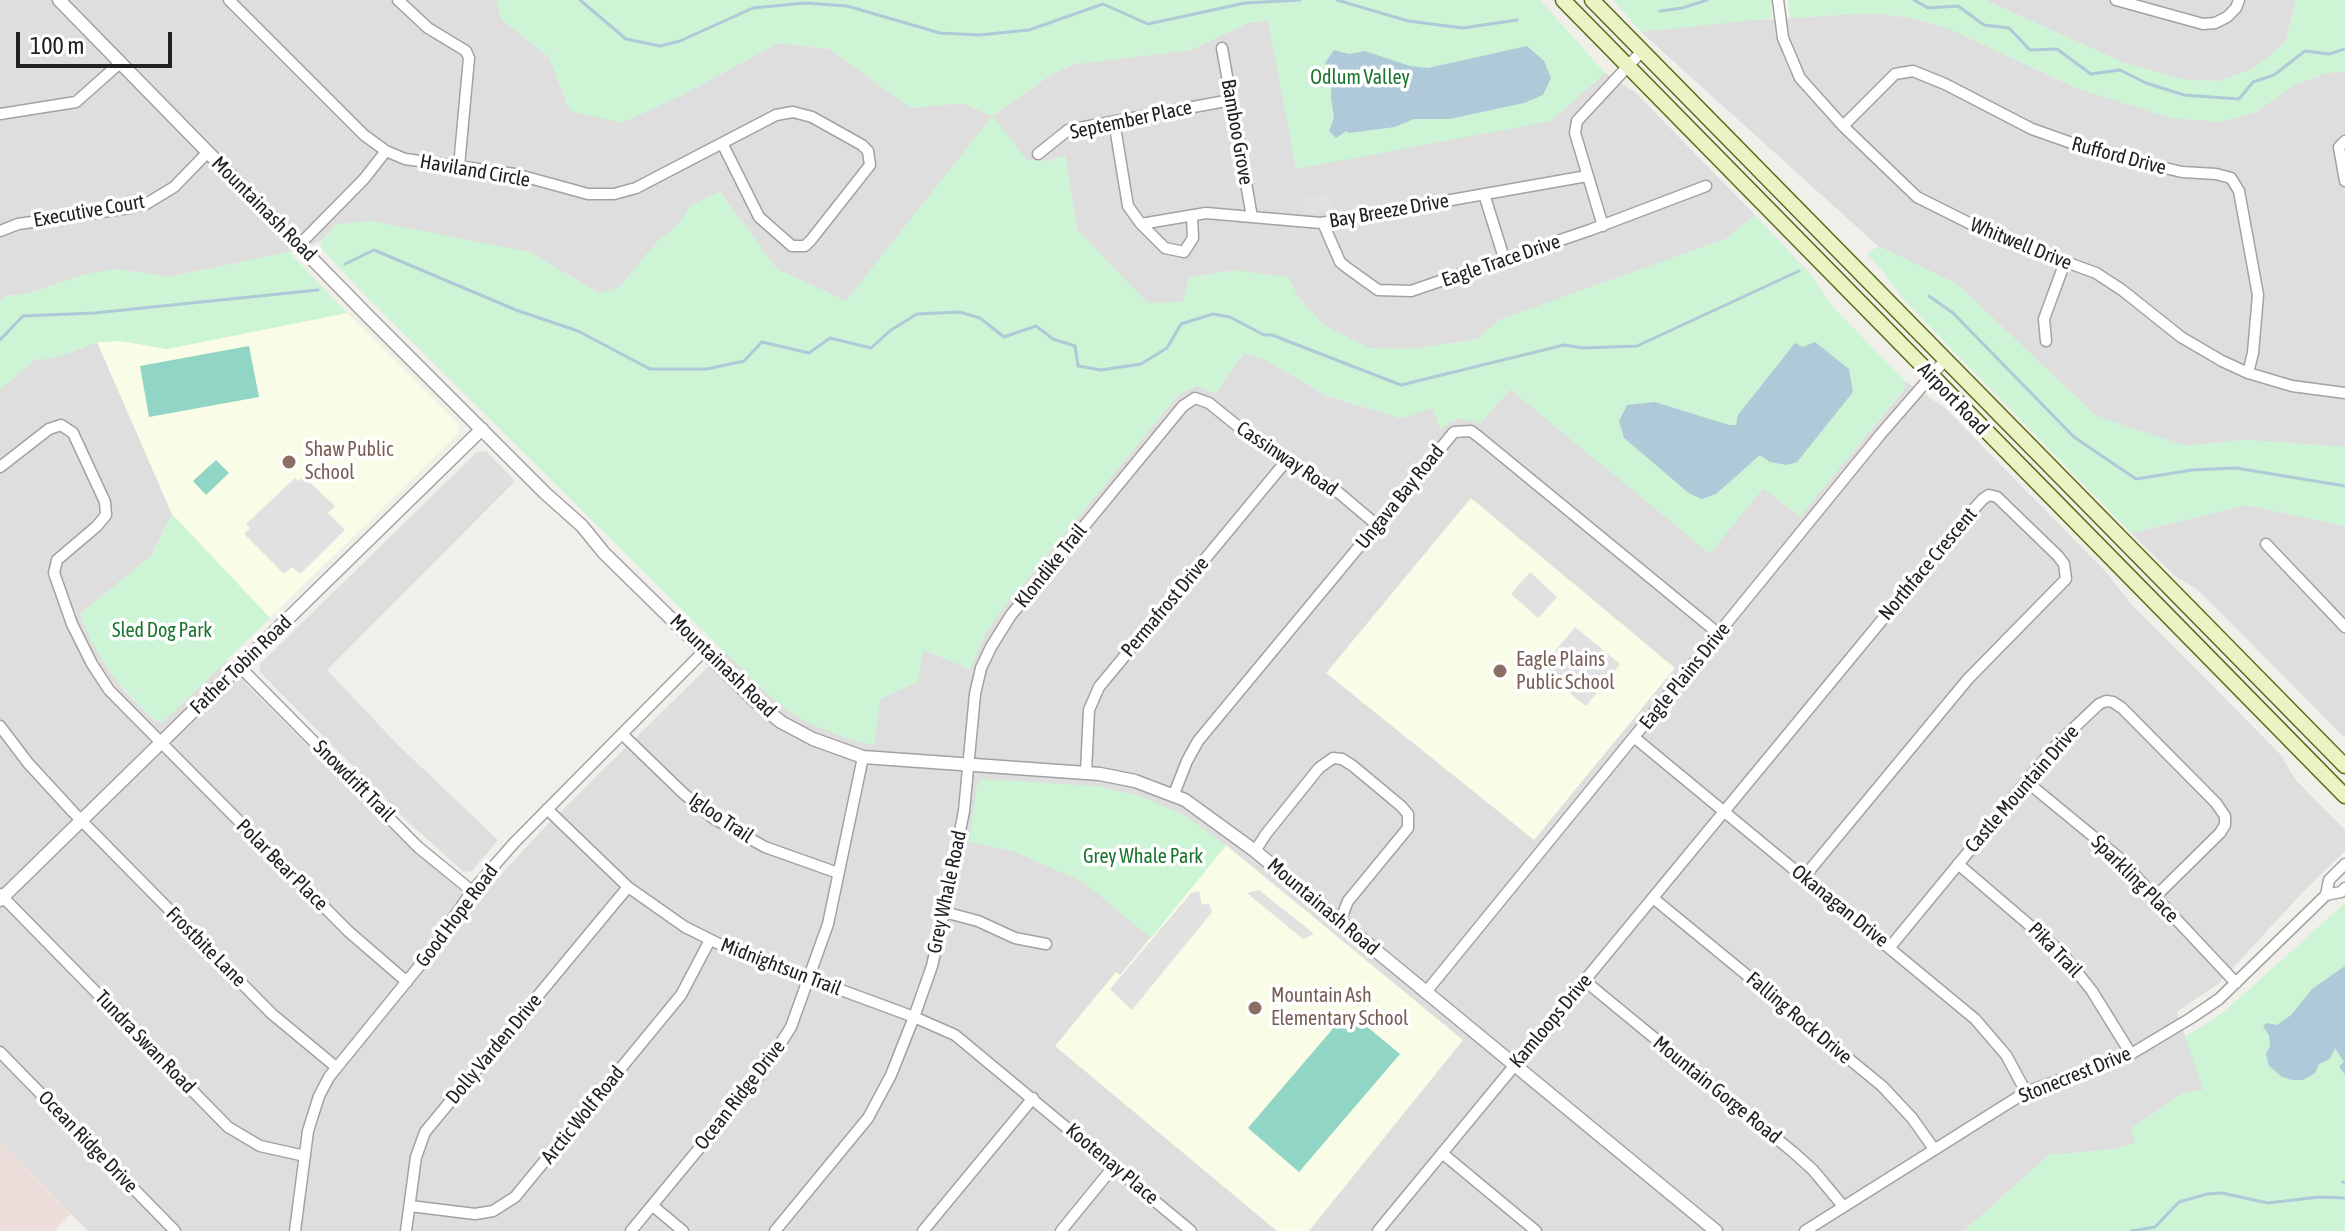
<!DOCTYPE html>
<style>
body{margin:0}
#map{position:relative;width:2345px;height:1231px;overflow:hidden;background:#f0efe9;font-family:"Asap Condensed",sans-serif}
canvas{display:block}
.scale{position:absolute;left:16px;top:32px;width:156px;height:36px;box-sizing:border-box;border:4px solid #212121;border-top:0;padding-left:10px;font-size:24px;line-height:28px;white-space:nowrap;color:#212121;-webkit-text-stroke:6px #fff;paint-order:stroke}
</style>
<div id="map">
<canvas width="2345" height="1231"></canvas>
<div class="scale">100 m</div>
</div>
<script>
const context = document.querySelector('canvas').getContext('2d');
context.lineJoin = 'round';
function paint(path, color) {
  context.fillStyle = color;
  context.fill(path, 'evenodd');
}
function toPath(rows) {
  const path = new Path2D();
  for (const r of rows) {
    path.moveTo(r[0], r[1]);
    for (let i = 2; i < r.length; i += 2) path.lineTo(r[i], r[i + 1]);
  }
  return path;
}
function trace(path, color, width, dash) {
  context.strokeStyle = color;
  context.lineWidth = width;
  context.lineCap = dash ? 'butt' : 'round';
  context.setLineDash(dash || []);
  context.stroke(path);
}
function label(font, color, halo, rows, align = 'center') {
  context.font = font + ' "Asap Condensed",sans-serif';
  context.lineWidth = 7;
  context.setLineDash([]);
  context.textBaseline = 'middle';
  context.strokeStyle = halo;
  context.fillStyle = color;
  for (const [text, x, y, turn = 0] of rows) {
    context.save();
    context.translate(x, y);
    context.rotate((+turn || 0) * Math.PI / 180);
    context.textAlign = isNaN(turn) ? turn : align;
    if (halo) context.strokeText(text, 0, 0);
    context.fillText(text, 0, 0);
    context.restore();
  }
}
const residential = toPath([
 [0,0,496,0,502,20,549,57,570,111,680,96,778,43,830,49,911,108,962,103,992,116,1052,74,1075,64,1190,50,1248,23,1269,20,1551,121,1605,73,1635,92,1755,215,1726,239,1499,320,1478,339,1413,349,1369,349,1322,324,1297,295,1234,270,1189,278,1183,302,1147,303,1077,230,1065,156,1047,161,1027,160,969,148,846,301,777,269,720,192,691,205,678,225,657,242,620,287,599,293,529,252,337,224,321,241,289,252,169,277,116,269,87,274,27,294,6,296,0,301],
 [1985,0,2296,0,2285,43,2253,69,2220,81,2186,80,2124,63],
 [1873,13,1913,18,1950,29,2074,87,2170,118,2254,113,2295,85,2326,73,2345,71,2345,447,2245,440,2186,446,2096,416,1957,284,1878,246,1641,32,1736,21],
 [97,342,172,514,151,556,80,614,92,642,107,667,123,689,155,721,163,722,227,660,248,686,407,845,475,903,542,830,724,651,784,708,835,734,862,743,880,699,917,682,923,649,970,669,984,636,998,615,1179,394,1197,386,1216,393,1244,353,1266,360,1327,396,1401,418,1433,408,1441,430,1449,422,1460,418,1480,424,1510,389,1710,553,1763,488,1800,516,1903,391,1905,381,1945,408,2105,571,2132,605,2281,755,2294,778,2345,830,2345,851,2303,892,2218,984,2177,1012,2204,1090,2136,1143,2116,1149,2049,1155,1964,1231,88,1231,0,1141,0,389,35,360,59,357],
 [486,451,515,481,327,670,398,745,498,840,472,871,464,872,407,821,260,672,260,664,477,452],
 [2246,505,2345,526,2345,738,2198,590,2175,576,2131,533]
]);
const commercial = toPath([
 [0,1141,71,1214,54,1231,0,1231]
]);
const education = toPath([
 [347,313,459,425,458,434,270,618,172,514,97,342,120,341,167,349],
 [1471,498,1675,668,1534,840,1326,673],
 [1226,845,1463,1040,1309,1231,1277,1231,1055,1046,1116,972,1120,975]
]);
const park = toPath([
 [496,0,1540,0,1605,73,1551,121,1296,169,1268,20,1248,23,1190,50,1075,64,1052,74,992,116,1027,160,1047,161,1065,156,1077,230,1148,303,1183,302,1189,278,1234,270,1289,277,1297,295,1322,324,1369,348,1413,349,1478,339,1499,320,1726,239,1755,215,1811,275,1833,307,1905,381,1905,387,1800,517,1763,488,1710,554,1510,389,1480,424,1460,418,1449,422,1441,430,1433,408,1402,418,1327,396,1266,360,1244,353,1215,394,1197,386,1179,394,998,615,984,636,970,669,924,650,917,682,880,699,874,745,851,740,806,722,784,708,759,686,363,293,321,248,321,241,337,224,372,221,529,252,599,293,620,287,657,242,678,225,691,205,720,192,777,269,846,301,992,116,962,103,911,108,830,49,779,43,680,96,622,123,570,111,549,57,502,20],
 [1613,0,1772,0,1772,18,1641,32],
 [1788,0,1985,0,2124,63,2186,80,2220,81,2253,69,2285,43,2296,0,2345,0,2345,71,2326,73,2295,85,2254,113,2220,122,2170,118,2074,87,1950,29,1913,18,1873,13,1790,18],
 [1878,246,1957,284,2096,416,2186,446,2245,440,2345,447,2345,526,2246,505,2131,533,1903,299,1882,270,1867,254],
 [289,252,347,313,167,349,120,341,97,342,59,357,35,360,0,389,0,301,6,296,27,294,87,274,116,269,169,277],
 [172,514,270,618,163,722,155,721,115,679,92,642,80,614,151,556],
 [983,779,1096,786,1137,795,1184,815,1226,845,1151,938,1083,882,1013,851,969,842,977,784],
 [2345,903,2345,1231,1964,1231,2049,1155,2116,1149,2135,1143,2130,1129,2184,1092,2203,1090,2185,1037,2224,1012]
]);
const pitch = toPath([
 [249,346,259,397,149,417,140,366],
 [216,460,229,473,206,495,193,481],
 [1348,1011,1400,1054,1299,1172,1248,1128]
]);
const parking = toPath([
 [1329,193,1332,210,1306,215,1303,198],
 [303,476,335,506,328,513,345,530,300,574,292,567,284,574,244,534,250,528,246,524,295,478,298,481],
 [1530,572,1557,597,1538,618,1511,594],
 [1575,627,1620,664,1586,706,1540,669],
 [1259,890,1314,934,1303,939,1247,893],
 [1199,891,1202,905,1209,903,1212,912,1132,1010,1110,989,1191,893]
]);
const water = toPath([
 [1527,46,1544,61,1551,78,1543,95,1524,103,1449,119,1414,119,1395,127,1349,133,1346,131,1336,138,1329,131,1334,118,1331,98,1332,78,1335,75,1325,63,1334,50,1349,54,1365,51,1410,66,1428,68],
 [1815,342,1849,369,1853,392,1797,462,1787,465,1770,462,1760,455,1716,494,1702,499,1690,494,1624,438,1619,421,1627,405,1655,402,1729,425,1736,425,1738,415,1795,343,1803,347],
 [2345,966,2345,1075,2339,1066,2344,1062,2335,1048,2330,1059,2319,1064,2315,1073,2303,1080,2292,1080,2282,1077,2269,1066,2266,1054,2270,1046,2269,1035,2263,1026,2267,1023,2277,1025,2291,1015,2312,989]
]);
const stream = toPath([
 [580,0,626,39,660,46,680,41,753,8,805,3,847,6,940,33,979,35,1029,30,1103,4,1148,24,1245,3,1300,0],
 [1337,0,1408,21,1463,28,1517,20],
 [1914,0,1928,8,1958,6,1984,25,2009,28,2030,50,2057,49,2091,74,2120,70,2146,83,2184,95,2239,99,2253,82,2274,75,2305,51,2329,54,2345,49],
 [1660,11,1682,8,1707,0],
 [345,264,374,250,516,310,578,331,650,369,707,369,744,361,762,342,809,353,830,338,871,348,891,330,917,314,960,312,980,318,1004,337,1036,326,1053,339,1075,346,1078,366,1101,370,1141,364,1167,348,1181,324,1213,314,1230,317,1264,335,1272,335,1401,385,1564,345,1583,348,1637,346,1799,271],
 [1929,296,1953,313,2074,437,2136,479,2192,470,2236,468,2345,486],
 [0,340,23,316,94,313,318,290],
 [2343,1182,2345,1183],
 [2131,1231,2155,1227,2179,1202,2207,1194,2222,1193,2268,1203,2319,1197,2345,1198]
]);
const minor = toPath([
 [229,0,364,135,386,151,405,159,515,174,588,194,614,194,636,188,776,115,793,112,812,117,862,145,868,151,870,165,811,240,805,246,792,246,759,217,722,143],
 [398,0,428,28,466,51,469,58,459,166],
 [1778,0,1783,38,1800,78,1843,126,1917,197,1995,236,2096,273,2122,290,2181,337,2222,361,2248,373,2292,386,2345,393],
 [2116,0,2203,24,2215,23,2227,17,2236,8,2239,0],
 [1222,48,1252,217],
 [0,114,76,102,120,63],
 [1114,121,1128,206,1141,224,1165,248,1184,252,1193,238,1192,217],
 [1843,126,1895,74,1913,71,1945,84,2032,129,2097,152,2182,172,2216,174,2231,178,2239,191,2258,295,2253,353,2248,373],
 [2345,141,2339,147,2345,181],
 [1038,154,1068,130,1231,100],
 [1484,194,1504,258],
 [1323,223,1340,262,1346,267,1378,290,1411,291,1590,230,1706,186],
 [1141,224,1206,213,1321,223,1587,176],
 [1603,226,1575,133,1577,121,1642,51],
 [0,231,18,224,129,208,146,204,174,187,208,152],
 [300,244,364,179,386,151],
 [2046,341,2044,319,2065,262],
 [0,467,49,429,61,425,73,433,105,502,106,515,97,526,57,560,54,573,72,624,92,664,109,690,348,931,407,982],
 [2266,544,2345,627],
 [239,666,418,847,472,891],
 [0,726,28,763,73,812,272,1014,336,1067],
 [622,734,683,793,713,818,765,847,838,873],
 [1635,738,1975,1019,2006,1055,2026,1092],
 [1086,772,1089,710,1099,687,1287,460],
 [2027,782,2117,856,2236,983],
 [1174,794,1187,761,1198,741,1454,432,1471,431,1479,437,1719,634],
 [547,809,628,887,685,927,725,947,914,1017,955,1035,1191,1231],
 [1255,851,1266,834,1319,768,1333,758,1342,759,1353,766,1401,806,1408,814,1408,828,1348,901,1340,921],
 [1958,864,2062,953,2092,991,2131,1054],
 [0,894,228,1127,260,1146,305,1156],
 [2326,895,2329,880,2345,864],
 [1653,898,1882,1086,1912,1118,1934,1149],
 [944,912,978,921,1015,938,1046,944],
 [1890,947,2059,742,2099,704,2106,701,2113,702,2122,708,2216,803,2225,816,2225,825,2220,833,2156,896],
 [1585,981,1793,1152,1813,1170,1843,1206],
 [1426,992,1880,435,1945,360],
 [0,1052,175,1231],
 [1442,1153,1536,1231],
 [410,1206,475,1214,493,1211,515,1197,681,995,710,940],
 [653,1206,683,1231],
 [295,1231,308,1131,319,1096,329,1077,429,954,472,891,514,843,705,650],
 [406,1231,416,1157,425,1132,628,887],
 [631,1231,763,1071,791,1027,828,924,863,757],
 [775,1231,868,1118,891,1075,914,1017,932,966,944,912,964,811,975,694,981,668,991,647,1011,615,1183,406,1195,398,1209,403,1245,432,1339,493,1377,525],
 [923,1231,1033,1098],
 [1061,1231,1114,1166],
 [1378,1231,1972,511,1983,499,1989,495,1997,497,2058,556,2064,564,2066,579,1968,679,1804,877],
 [1805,1231,2026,1092,2131,1054,2191,1018,2219,999,2326,895,2341,892,2345,888]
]);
const tertiary = toPath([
 [59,0,370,318,545,493,582,526,604,553,755,701,781,722,813,739,863,757,1100,774,1135,781,1185,800,1255,851,1716,1231],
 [0,900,482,429]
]);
const secondary = toPath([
 [1563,0,2345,796],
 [1592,0,2345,766]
]);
const markers = [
 [289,462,8,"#8d6e63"],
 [1500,671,8,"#8d6e63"],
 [1255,1008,8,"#8d6e63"]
];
const parkNames = [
 ["Odlum Valley",1360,78],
 ["Sled Dog Park",162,631],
 ["Grey Whale Park",1143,857]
];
const streetNames = [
 ["September Place",1131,120,-12],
 ["Bamboo Grove",1237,132,80],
 ["Rufford Drive",2119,156,15],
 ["Haviland Circle",475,171,10],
 ["Mountainash Road",264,209,45],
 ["Executive Court",89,211,-10],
 ["Bay Breeze Drive",1389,211,-10],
 ["Whitwell Drive",2021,244,22],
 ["Eagle Trace Drive",1501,261,-19],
 ["Airport Road",1953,399,46],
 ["Cassinway Road",1287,459,34],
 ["Ungava Bay Road",1400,497,-51],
 ["Northface Crescent",1928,564,-50],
 ["Klondike Trail",1051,566,-51],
 ["Permafrost Drive",1165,607,-50],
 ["Father Tobin Road",241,665,-44],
 ["Mountainash Road",723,666,44],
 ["Eagle Plains Drive",1685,676,-51],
 ["Snowdrift Trail",354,781,45],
 ["Castle Mountain Drive",2022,789,-49],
 ["Igloo Trail",721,818,34],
 ["Polar Bear Place",282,865,45],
 ["Sparkling Place",2135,879,45],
 ["Grey Whale Road",947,892,-78],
 ["Okanagan Drive",1840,906,39],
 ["Mountainash Road",1323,907,40],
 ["Good Hope Road",457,916,-53],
 ["Frostbite Lane",206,947,45],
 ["Pika Trail",2055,950,46],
 ["Midnightsun Trail",781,967,21],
 ["Falling Rock Drive",1799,1018,40],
 ["Kamloops Drive",1551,1021,-50],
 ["Tundra Swan Road",145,1042,46],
 ["Dolly Varden Drive",494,1049,-50],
 ["Stonecrest Drive",2075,1075,-22],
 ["Mountain Gorge Road",1717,1090,39],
 ["Ocean Ridge Drive",740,1095,-52],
 ["Arctic Wolf Road",583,1115,-51],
 ["Ocean Ridge Drive",88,1142,46],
 ["Kootenay Place",1112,1164,40]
];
const educationNames = [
 ["Shaw Public",305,450],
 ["School",305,473],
 ["Eagle Plains",1516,660],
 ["Public School",1516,683],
 ["Mountain Ash",1271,996],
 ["Elementary School",1271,1019]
];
paint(residential, '#dfdede');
paint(commercial, '#eededb');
paint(education, '#f9fce6');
paint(park, '#ccf4d5');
paint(pitch, '#91d5c4');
paint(parking, '#e1e1e1');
paint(water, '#afc9d8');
trace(stream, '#afc9d8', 3);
trace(minor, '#a2a2a2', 13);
trace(tertiary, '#a2a2a2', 15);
trace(secondary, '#576d13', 17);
trace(minor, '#fff', 10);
trace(tertiary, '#fff', 12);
trace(secondary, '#eaf3c4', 14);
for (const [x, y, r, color] of markers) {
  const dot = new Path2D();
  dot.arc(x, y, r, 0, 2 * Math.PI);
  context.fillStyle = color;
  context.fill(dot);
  trace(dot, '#fff', 3);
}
label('20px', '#1a742e', '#fff', parkNames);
label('20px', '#212121', '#fff', streetNames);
label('20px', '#785e54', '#fff', educationNames, 'left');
</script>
